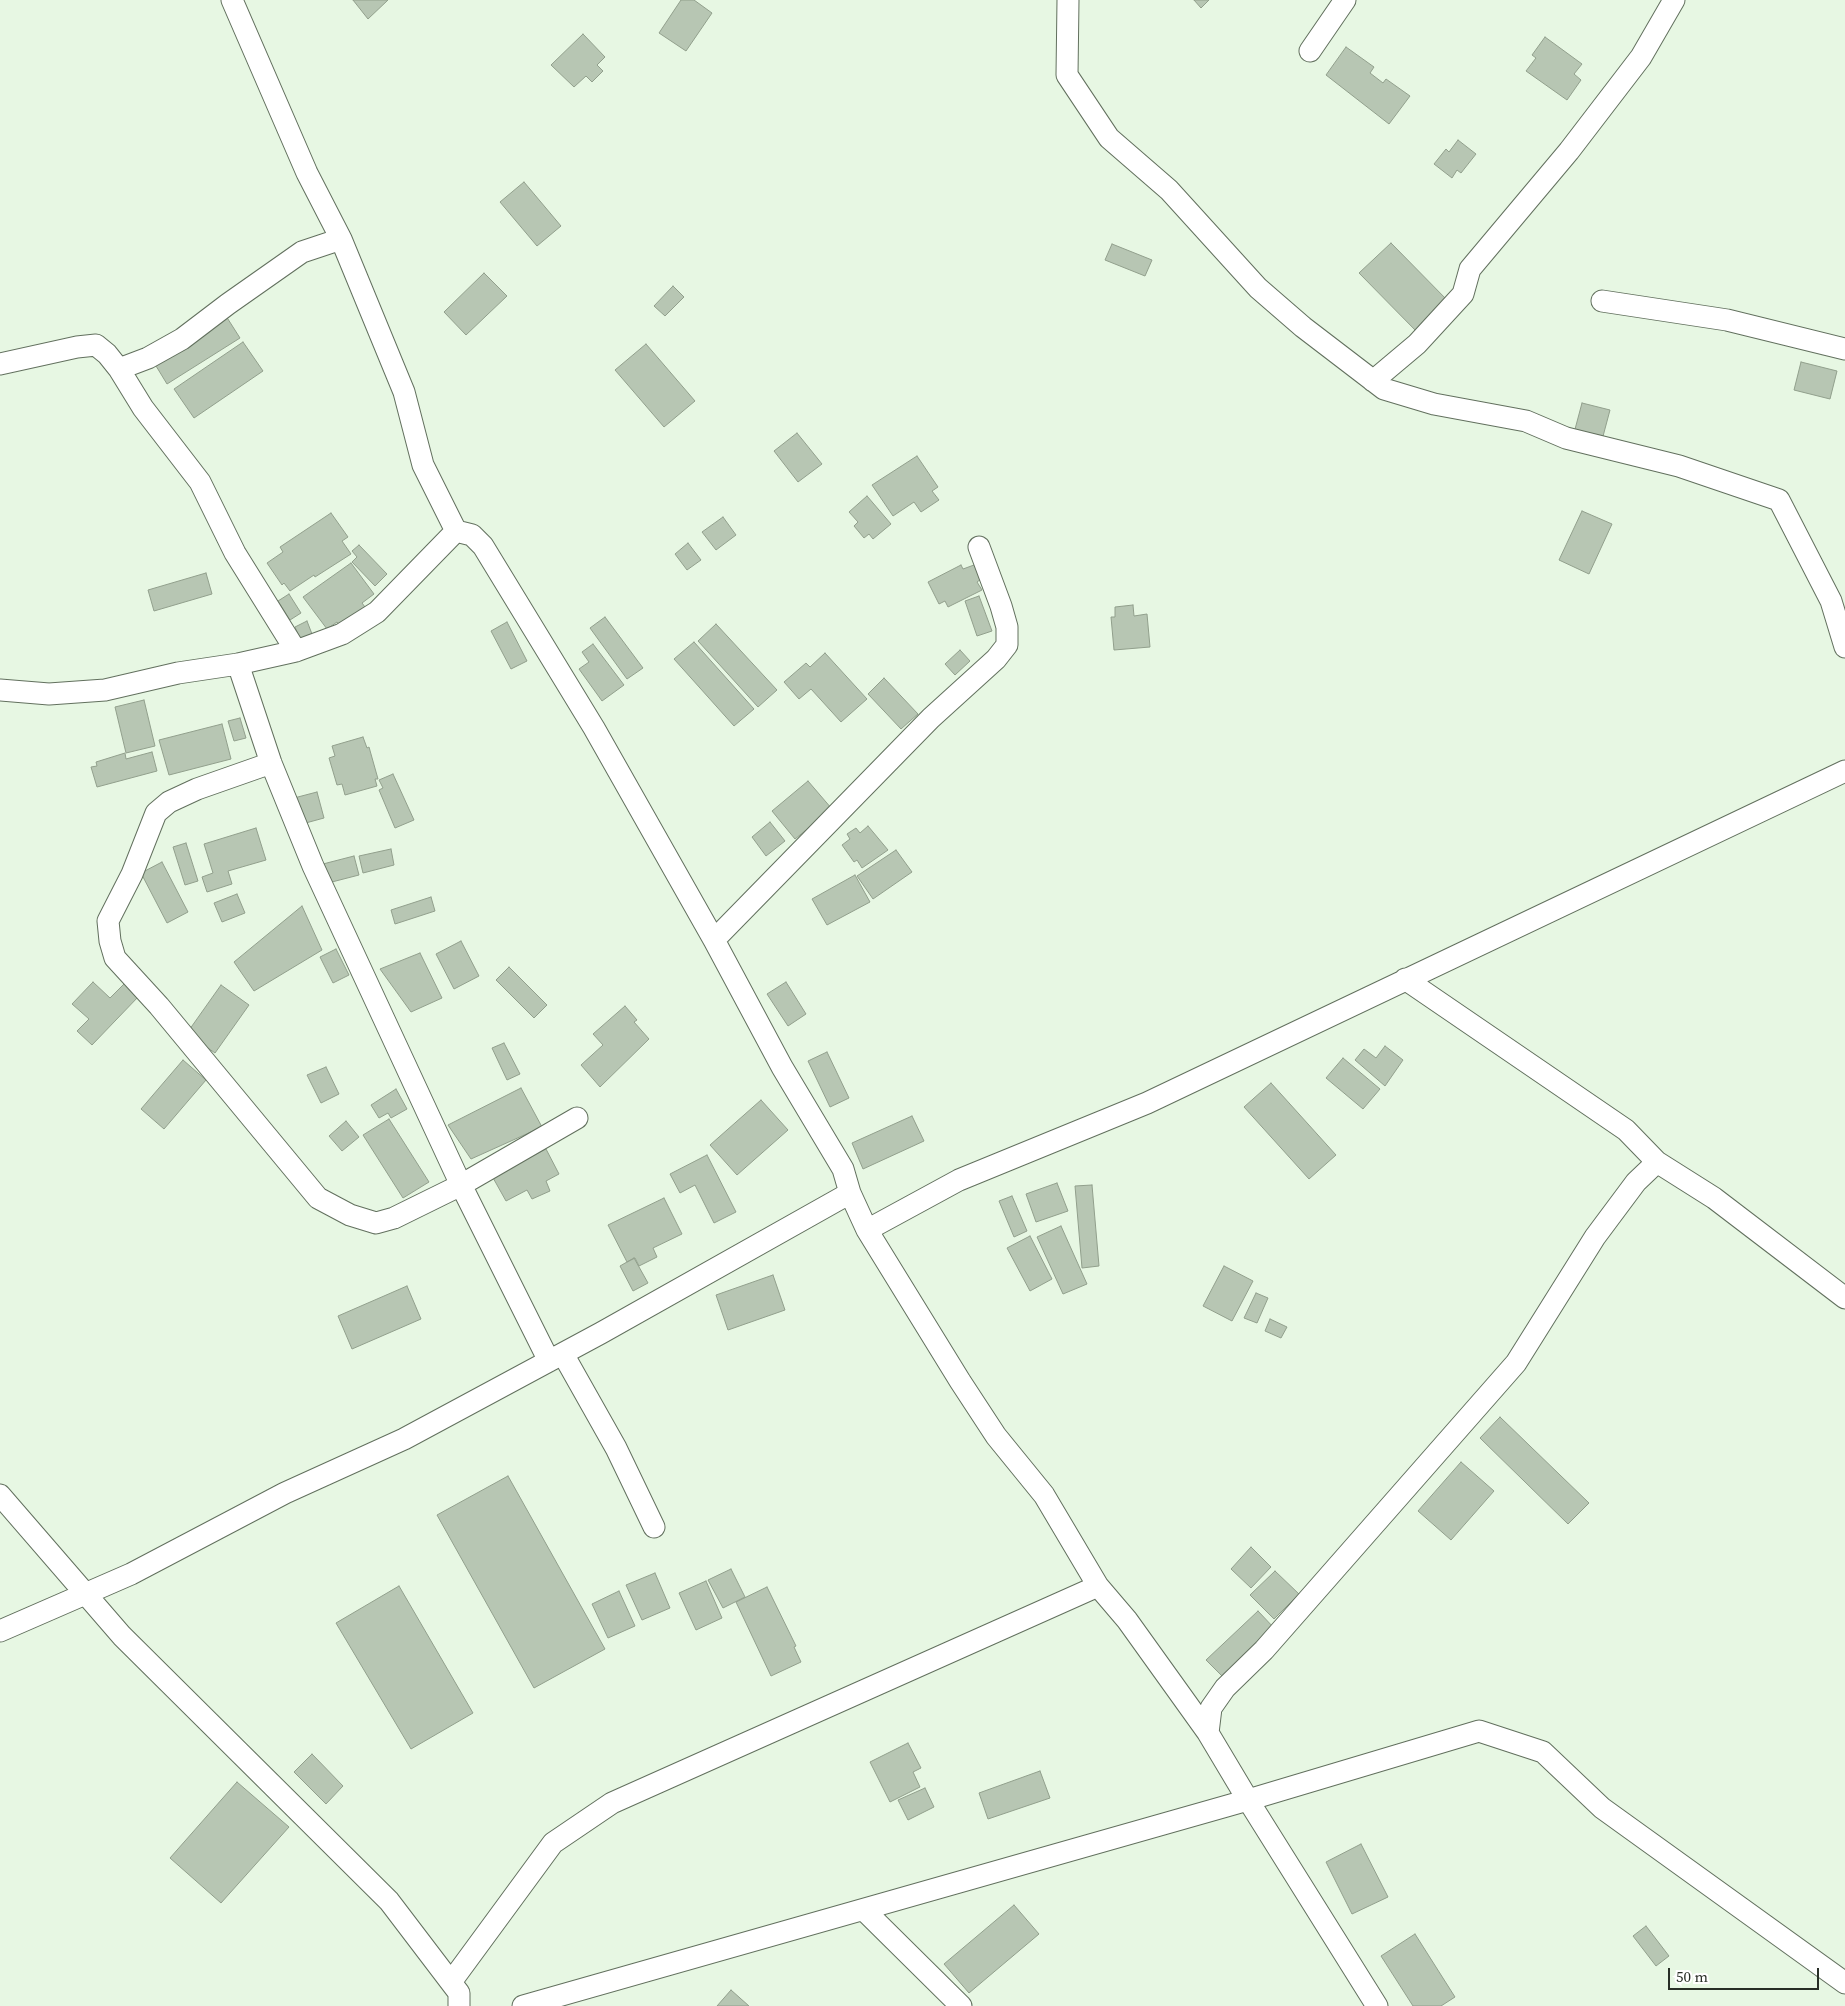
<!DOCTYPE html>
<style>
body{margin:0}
#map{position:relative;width:1845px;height:2006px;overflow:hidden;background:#e7f7e3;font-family:"Source Serif 4",serif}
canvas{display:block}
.scale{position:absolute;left:1668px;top:1968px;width:151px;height:22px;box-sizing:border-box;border:2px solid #282e26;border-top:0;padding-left:6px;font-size:15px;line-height:18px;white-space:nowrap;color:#282e26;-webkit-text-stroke:4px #fff;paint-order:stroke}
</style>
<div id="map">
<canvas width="1845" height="2006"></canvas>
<div class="scale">50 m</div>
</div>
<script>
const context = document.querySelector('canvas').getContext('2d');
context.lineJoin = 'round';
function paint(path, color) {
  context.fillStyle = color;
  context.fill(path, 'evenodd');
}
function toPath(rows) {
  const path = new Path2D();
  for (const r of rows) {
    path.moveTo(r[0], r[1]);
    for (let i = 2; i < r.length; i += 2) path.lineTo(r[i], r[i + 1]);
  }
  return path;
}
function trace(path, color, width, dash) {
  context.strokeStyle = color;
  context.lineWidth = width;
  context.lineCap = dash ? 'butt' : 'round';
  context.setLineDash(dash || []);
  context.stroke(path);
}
const building = toPath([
 [353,0,388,0,368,19,353,0],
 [681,0,694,0,712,13,686,51,659,33,681,0],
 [1194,0,1209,0,1201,8,1194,0],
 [583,34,605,57,597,65,603,71,592,82,586,76,574,87,551,65,583,34],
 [1545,37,1582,64,1574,74,1581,80,1567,100,1526,71,1536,58,1532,55,1545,37],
 [1346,47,1374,67,1370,73,1383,83,1386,79,1410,96,1389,124,1326,75,1346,47],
 [1458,140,1476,154,1461,173,1457,170,1452,178,1434,164,1446,149,1449,152,1458,140],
 [524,182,561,226,537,246,500,202,524,182],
 [1391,243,1449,302,1417,332,1359,273,1391,243],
 [1112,244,1152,260,1145,276,1105,260,1112,244],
 [484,273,507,296,466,335,444,312,484,273],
 [673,286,684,297,665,316,654,306,673,286],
 [226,316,240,338,167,384,153,361,226,316],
 [243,342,263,371,194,418,174,389,243,342],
 [646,344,695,401,664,427,615,370,646,344],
 [1801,362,1837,371,1830,399,1794,390,1801,362],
 [1582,403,1610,410,1602,440,1574,433,1582,403],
 [797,433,822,464,798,482,774,451,797,433],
 [917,456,938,487,932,491,939,500,921,512,914,502,893,516,872,485,917,456],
 [867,496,891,524,873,539,869,534,864,538,854,526,858,522,849,512,867,496],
 [1582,511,1612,524,1589,574,1559,560,1582,511],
 [331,513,348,537,342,541,351,554,315,577,314,575,290,591,284,583,282,585,267,563,283,552,280,547,331,513],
 [723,517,736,535,716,550,702,532,723,517],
 [688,543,701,560,687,570,675,554,688,543],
 [359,545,387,574,375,586,352,562,357,557,352,551,359,545],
 [351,563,374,594,362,603,365,607,339,625,337,622,327,629,303,597,351,563],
 [961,565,963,569,974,565,981,579,977,582,982,590,948,607,945,601,939,604,928,582,961,565],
 [206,573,212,594,154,611,148,590,206,573],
 [289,594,301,613,290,620,278,601,289,594],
 [979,596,992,631,977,636,965,601,979,596],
 [1133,605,1134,616,1147,614,1150,647,1114,650,1111,617,1115,617,1115,607,1133,605],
 [605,617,643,668,627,679,590,628,605,617],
 [307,621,312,634,300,639,295,627,307,621],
 [507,622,527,661,511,669,491,631,507,622],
 [716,624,777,690,758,707,698,641,716,624],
 [694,642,754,709,734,726,674,659,694,642],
 [593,644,624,685,602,701,579,669,589,662,582,652,593,644],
 [960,650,970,661,955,675,945,664,960,650],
 [825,653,867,699,841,722,811,689,799,699,784,682,806,663,810,667,825,653],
 [884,678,918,714,901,729,868,694,884,678],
 [144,700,155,746,126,753,115,707,144,700],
 [240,718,246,738,234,741,228,721,240,718],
 [222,724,231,759,169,775,159,740,222,724],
 [363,737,367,748,369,747,378,779,375,779,377,786,345,795,342,784,337,785,329,758,335,756,332,746,363,737],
 [152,752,157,771,97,787,91,767,97,766,96,762,125,753,126,759,152,752],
 [393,774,414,820,395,828,379,790,383,788,379,780,393,774],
 [808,781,832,809,795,839,772,811,808,781],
 [317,792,324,818,302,824,294,798,317,792],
 [770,822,785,841,766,856,752,837,770,822],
 [868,826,888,850,862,868,857,860,854,862,842,845,850,839,847,834,856,828,860,833,868,826],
 [256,828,266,860,228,871,232,884,207,892,202,877,213,873,204,844,256,828],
 [186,843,198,881,185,885,173,847,186,843],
 [391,849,394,865,363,873,359,856,391,849],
 [896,850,912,872,873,899,857,876,896,850],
 [354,856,359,875,328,883,323,864,354,856],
 [162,862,188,912,167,923,141,873,162,862],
 [855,875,870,902,827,925,812,899,855,875],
 [237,894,245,913,222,922,214,903,237,894],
 [431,897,435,911,395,924,391,910,431,897],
 [302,906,322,950,254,991,234,962,302,906],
 [461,941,479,976,454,989,436,954,461,941],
 [336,949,349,975,333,983,320,957,336,949],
 [420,953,442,998,411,1012,380,969,420,953],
 [509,967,547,1005,534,1018,496,980,509,967],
 [93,982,110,998,125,983,139,996,92,1045,77,1031,89,1019,72,1004,93,982],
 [786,982,806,1014,788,1026,767,994,786,982],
 [221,985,249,1005,215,1053,187,1033,221,985],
 [625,1006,637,1020,634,1022,649,1039,600,1087,581,1065,603,1045,593,1034,625,1006],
 [504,1043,520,1074,507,1080,492,1048,504,1043],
 [1385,1046,1403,1060,1385,1086,1355,1060,1364,1049,1376,1058,1385,1046],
 [827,1052,849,1098,830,1107,808,1061,827,1052],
 [1343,1058,1380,1089,1363,1109,1326,1078,1343,1058],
 [183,1060,206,1080,164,1129,141,1109,183,1060],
 [326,1067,339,1094,321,1103,307,1075,326,1067],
 [1271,1083,1336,1155,1309,1179,1244,1107,1271,1083],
 [521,1088,542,1127,471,1159,448,1125,521,1088],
 [396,1089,407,1109,391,1118,388,1113,379,1118,371,1105,396,1089],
 [761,1100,788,1130,737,1175,710,1145,761,1100],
 [912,1116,924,1141,863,1169,852,1143,912,1116],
 [389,1119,429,1182,403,1198,363,1135,389,1119],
 [346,1121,359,1137,342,1151,329,1136,346,1121],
 [546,1149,559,1174,546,1181,550,1191,532,1199,527,1190,506,1201,492,1176,546,1149],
 [707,1155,736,1212,714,1223,695,1185,680,1193,670,1174,707,1155],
 [1057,1183,1068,1211,1036,1222,1026,1194,1057,1183],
 [1092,1185,1099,1266,1082,1268,1075,1186,1092,1185],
 [1012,1196,1027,1231,1014,1237,999,1201,1012,1196],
 [664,1198,682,1234,653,1248,657,1257,639,1266,635,1258,627,1262,608,1225,664,1198],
 [1061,1226,1087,1284,1063,1294,1037,1237,1061,1226],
 [1030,1236,1052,1279,1030,1291,1007,1248,1030,1236],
 [634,1258,648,1283,633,1291,620,1266,634,1258],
 [1224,1266,1253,1281,1232,1321,1203,1306,1224,1266],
 [773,1275,785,1310,728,1330,716,1295,773,1275],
 [407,1286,421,1319,352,1349,338,1316,407,1286],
 [1256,1293,1268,1298,1257,1323,1244,1318,1256,1293],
 [1270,1319,1287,1327,1281,1338,1265,1331,1270,1319],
 [1500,1417,1589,1503,1568,1524,1480,1438,1500,1417],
 [1461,1462,1494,1491,1451,1540,1418,1511,1461,1462],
 [508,1476,605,1649,534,1688,437,1515,508,1476],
 [1251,1547,1271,1567,1251,1588,1231,1569,1251,1547],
 [731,1569,745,1597,723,1608,708,1580,731,1569],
 [1275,1571,1299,1594,1274,1619,1250,1595,1275,1571],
 [655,1573,670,1608,642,1620,626,1585,655,1573],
 [706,1581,722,1618,696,1630,679,1593,706,1581],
 [399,1586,473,1713,411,1749,336,1623,399,1586],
 [767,1587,796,1646,794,1647,801,1662,771,1676,736,1602,767,1587],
 [619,1591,635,1626,608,1638,592,1604,619,1591],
 [1258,1611,1275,1629,1223,1677,1206,1660,1258,1611],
 [908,1743,921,1768,913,1772,920,1787,890,1802,870,1762,908,1743],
 [312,1754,343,1786,326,1804,294,1772,312,1754],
 [1040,1771,1050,1798,988,1819,979,1793,1040,1771],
 [237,1782,289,1827,221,1903,170,1858,237,1782],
 [925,1788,934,1807,908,1820,898,1800,925,1788],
 [1361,1844,1388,1897,1352,1914,1326,1862,1361,1844],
 [1014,1905,1039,1934,969,1993,944,1964,1014,1905],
 [1646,1926,1669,1956,1656,1966,1633,1936,1646,1926],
 [1415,1934,1455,1997,1441,2006,1413,2006,1381,1956,1415,1934],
 [731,1990,749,2006,717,2006,731,1990]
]);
const minor = toPath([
 [232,0,307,173,341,239,404,392,423,465,456,531,472,535,483,546,594,728,714,940,782,1067,843,1169,850,1193,867,1230,960,1381,996,1436,1044,1495,1098,1586,1127,1620,1208,1733],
 [1068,0,1067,75,1109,138,1169,190,1258,288,1303,327,1384,389,1434,404,1526,421,1566,438,1679,466,1779,500,1831,601,1845,647],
 [1310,51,1345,0],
 [1602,301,1727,320,1845,349],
 [0,364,77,347,96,345,107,354,119,369,143,408,200,482,235,553,296,651],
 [119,369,148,358,182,339,228,304,302,252,341,239],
 [1373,381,1417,344,1463,294,1470,269,1569,151,1641,57,1674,0],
 [238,664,271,763,313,866,461,1185,549,1361],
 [0,690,49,694,105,690,178,673,238,664,296,651,342,634,377,612,456,531],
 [271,763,197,789,169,802,156,813,132,874,108,921,110,941,115,958,159,1006,318,1198,350,1215,376,1223,394,1218,461,1185,577,1118],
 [714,940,931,718,996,659,1007,645,1007,627,1001,606,979,547],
 [1405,979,1626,1130,1657,1162,1714,1198,1845,1298],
 [1657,1162,1636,1182,1595,1237,1516,1363,1264,1650,1225,1688,1211,1708,1208,1733,1248,1800,1479,1731,1543,1752,1602,1808,1845,1983],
 [867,1230,959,1180,1147,1103,1845,771],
 [563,1354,616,1448,654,1527],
 [0,1495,122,1636,389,1901,459,1993,459,2006],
 [0,1631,131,1574,285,1493,404,1439,601,1333,850,1193],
 [864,1910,961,2006],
 [451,1982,553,1843,612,1803,1098,1586],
 [523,2006,1248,1800,1377,2006]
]);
paint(building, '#b7c6b3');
trace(building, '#919f8c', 1);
trace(minor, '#62705e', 23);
trace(minor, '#fff', 21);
</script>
